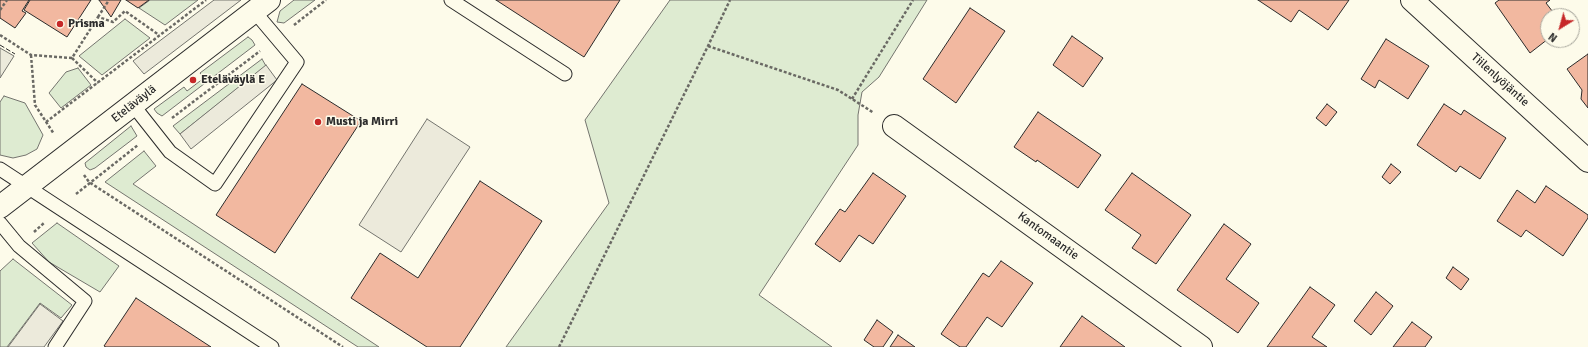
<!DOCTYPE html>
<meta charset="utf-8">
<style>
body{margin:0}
#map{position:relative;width:1588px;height:347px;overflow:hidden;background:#fdfbea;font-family:Signika,sans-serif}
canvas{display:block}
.north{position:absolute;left:1540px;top:8px;width:40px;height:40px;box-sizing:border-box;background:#fdfbea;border:1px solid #a9a89e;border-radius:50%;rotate:217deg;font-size:11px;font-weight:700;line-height:16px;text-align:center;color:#2b2b2b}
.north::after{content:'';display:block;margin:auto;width:14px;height:18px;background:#c62828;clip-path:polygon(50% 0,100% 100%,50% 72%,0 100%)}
</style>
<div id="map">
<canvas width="1588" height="347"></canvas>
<div class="north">N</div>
</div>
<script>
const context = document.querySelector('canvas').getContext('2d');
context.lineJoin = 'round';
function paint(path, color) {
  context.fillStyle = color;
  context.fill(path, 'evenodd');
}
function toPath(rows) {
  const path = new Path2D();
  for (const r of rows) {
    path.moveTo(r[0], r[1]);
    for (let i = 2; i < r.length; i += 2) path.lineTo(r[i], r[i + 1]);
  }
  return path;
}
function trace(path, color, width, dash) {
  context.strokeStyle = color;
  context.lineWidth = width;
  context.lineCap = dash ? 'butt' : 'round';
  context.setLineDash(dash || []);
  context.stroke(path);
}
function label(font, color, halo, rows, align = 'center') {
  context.font = font + ' Signika,sans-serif';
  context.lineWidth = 3;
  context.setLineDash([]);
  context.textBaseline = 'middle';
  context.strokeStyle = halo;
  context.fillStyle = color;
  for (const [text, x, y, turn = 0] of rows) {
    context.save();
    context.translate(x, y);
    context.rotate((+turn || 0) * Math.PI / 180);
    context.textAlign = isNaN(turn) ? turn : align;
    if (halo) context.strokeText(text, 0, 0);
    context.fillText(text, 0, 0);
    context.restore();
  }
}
const green = toPath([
 [150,0,198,0,165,25,139,8,150,0],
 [294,0,315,0,284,23,277,22,280,11,294,0],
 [670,0,927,0,879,77,862,92,858,115,858,145,759,295,832,347,506,347,609,203,585,120,670,0],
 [125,19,150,38,102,75,79,56,125,19],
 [248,37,252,40,255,45,162,116,157,113,154,109,184,87,187,91,204,78,200,73,248,37],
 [262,59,266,66,180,134,173,126,262,59],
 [78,68,91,85,61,108,49,93,66,72,78,68],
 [4,96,25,103,43,135,37,149,26,155,13,158,0,155,0,102,4,96],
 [131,126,137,136,95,168,90,170,86,167,85,163,131,126],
 [144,151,156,166,133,184,379,347,358,347,105,182,144,151],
 [57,223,119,266,100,292,49,262,32,243,57,223],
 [13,259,72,305,61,318,40,303,7,347,0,347,0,271,13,259]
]);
const parking = toPath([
 [214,0,241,0,144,74,133,61,214,0],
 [0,48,14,56,0,78,0,48],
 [266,65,277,80,191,149,180,134,266,65],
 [427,119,470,147,401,252,359,225,427,119],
 [40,304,63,321,44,347,8,347,40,304]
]);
const building = toPath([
 [0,0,29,0,22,11,26,13,15,28,0,18,0,0],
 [30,0,91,0,67,37,24,10,30,0],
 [99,0,121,0,111,17,99,0],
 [126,0,149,0,138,8,126,0],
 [496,0,620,0,584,57,496,0],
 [1258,0,1349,0,1328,30,1299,10,1291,22,1258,0],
 [1499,0,1550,0,1546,3,1556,16,1548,16,1548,39,1530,53,1495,3,1499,0],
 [970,8,1005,31,956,103,923,79,970,8],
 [1072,36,1103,58,1083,87,1053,65,1072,36],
 [1386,39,1429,66,1408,99,1379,80,1375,88,1361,79,1386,39],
 [1588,54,1588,108,1581,99,1582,90,1567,69,1588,54],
 [302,84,361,121,275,253,216,215,302,84],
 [1327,104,1337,112,1326,126,1316,118,1327,104],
 [1444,104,1461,115,1464,110,1506,138,1480,179,1460,166,1456,172,1417,145,1444,104],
 [1038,112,1101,155,1078,188,1037,160,1036,162,1014,147,1038,112],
 [1391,164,1401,172,1390,184,1382,177,1391,164],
 [873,173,906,196,873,244,859,235,840,262,815,244,840,209,845,212,873,173],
 [1132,173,1191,215,1156,264,1132,248,1141,235,1105,210,1132,173],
 [480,181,542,221,460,347,427,347,351,298,380,253,418,278,480,181],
 [1546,186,1588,215,1588,218,1563,256,1526,230,1521,237,1497,221,1517,190,1535,203,1546,186],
 [1224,224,1251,244,1226,279,1259,303,1238,333,1177,290,1224,224],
 [1001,261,1033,283,1002,327,987,317,966,347,960,347,941,334,983,273,989,277,1001,261],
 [1453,267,1469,279,1461,290,1446,278,1453,267],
 [1310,287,1335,305,1312,337,1327,347,1267,347,1310,287],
 [1376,292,1393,306,1371,335,1354,321,1376,292],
 [136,298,211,347,106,347,104,346,136,298],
 [1082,316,1125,347,1060,347,1082,316],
 [877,320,893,332,883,347,874,347,864,340,877,320],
 [1412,322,1432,337,1425,347,1393,347,1412,322],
 [898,335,915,347,890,347,898,335]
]);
const path = toPath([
 [0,10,7,0],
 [98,17,109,0],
 [294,25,326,0],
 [0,35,31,55,72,58,98,17,113,22,125,11,159,35],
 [708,46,838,90,874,113],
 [31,55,35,105,54,134],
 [72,58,98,83],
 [852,99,913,0],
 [172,118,260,51],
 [46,122,206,0],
 [84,175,89,182,343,347],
 [76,194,138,145],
 [34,232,44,223],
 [559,347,708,46,730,0]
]);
const service = toPath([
 [451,0,565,74],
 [133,105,170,152,215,184,297,62,254,11],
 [0,169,272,347],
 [0,223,19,246,85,301,55,347]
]);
const minor = toPath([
 [1412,0,1588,161],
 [894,126,1201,347]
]);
const secondary = toPath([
 [0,207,269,0]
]);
const fence = toPath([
 [0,45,15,54]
]);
const markers = [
 [60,24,4,"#c62828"],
 [193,80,4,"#c62828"],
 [318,122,4,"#c62828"]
];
const poiNames = [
 ["Prisma",68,24],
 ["Eteläväylä E",201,80],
 ["Musti ja Mirri",326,122]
];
const streetNames = [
 ["Tiilenlyöjäntie",1500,80,42],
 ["Eteläväylä",134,104,-38],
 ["Kantomaantie",1048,236,36]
];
paint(green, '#deebd1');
trace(green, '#74746e', 1);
paint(parking, '#eceadb');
trace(parking, '#74746e', 1);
paint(building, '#f2b8a0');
trace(building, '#2b2b2b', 1);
trace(service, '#2b2b2b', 15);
trace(minor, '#2b2b2b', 24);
trace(secondary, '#2b2b2b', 24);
trace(path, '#6a6964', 2.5, [3, 2]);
trace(service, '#fdfbea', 13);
trace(minor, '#fdfbea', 22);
trace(secondary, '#fdfbea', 22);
trace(fence, '#2b2b2b', 1, [5, 2]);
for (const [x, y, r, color] of markers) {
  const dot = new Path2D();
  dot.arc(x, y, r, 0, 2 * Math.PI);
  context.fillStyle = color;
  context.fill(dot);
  trace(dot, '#fdfbea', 1.5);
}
label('bold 12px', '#2b2b2b', '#fdfbea', poiNames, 'left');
label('12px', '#2b2b2b', '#fdfbea', streetNames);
</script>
